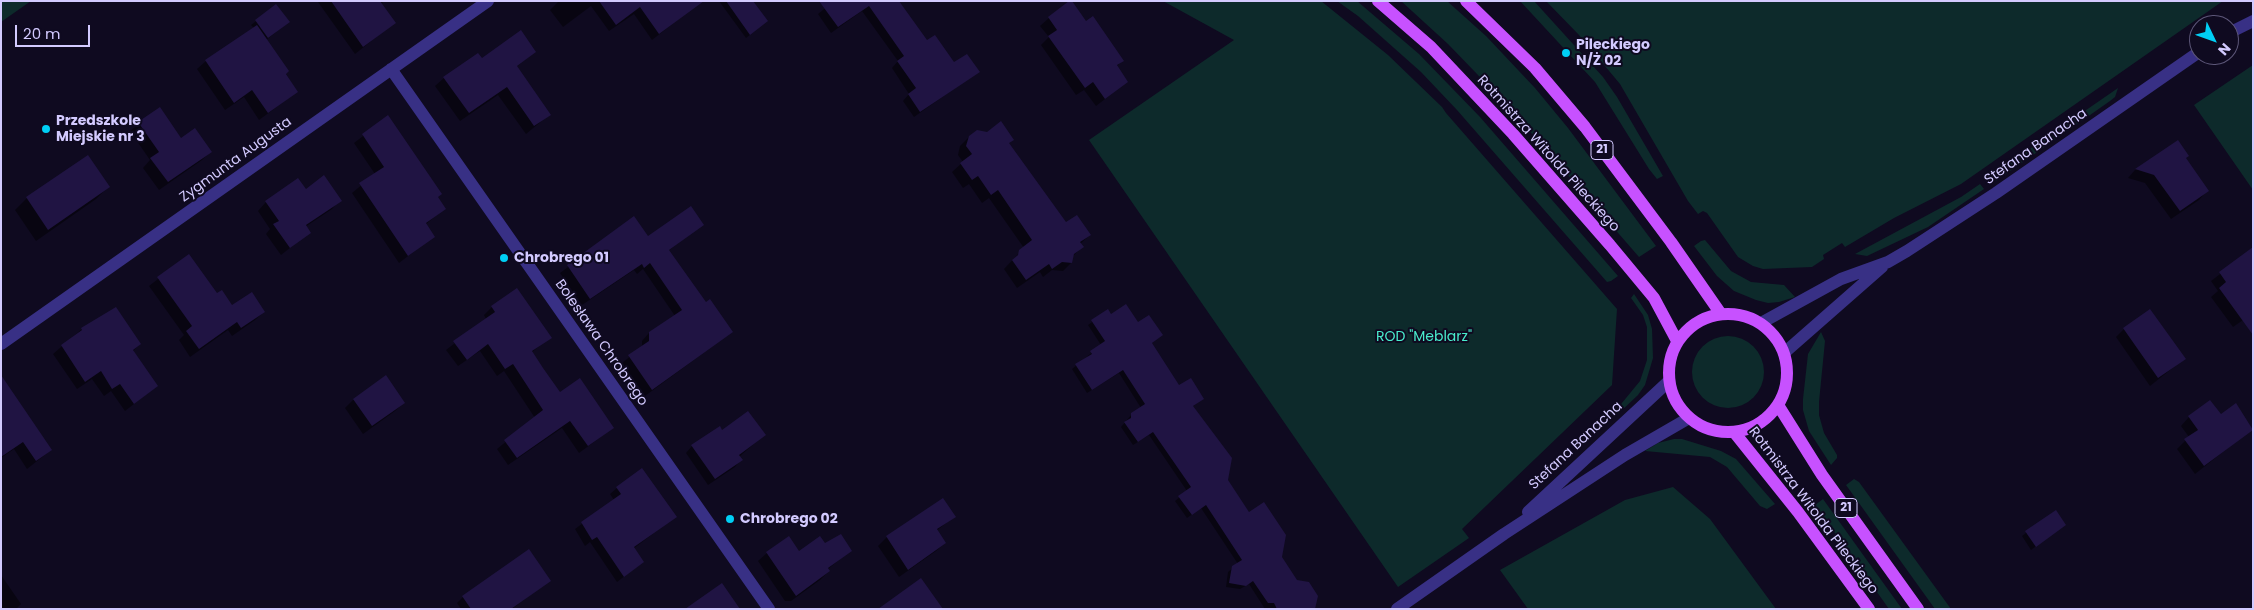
<!DOCTYPE html>
<meta charset="utf-8">
<style>
body{margin:0}
#map{position:relative;width:2254px;height:610px;overflow:hidden;background:#0f0a20;font-family:Poppins,sans-serif}
canvas{display:block}
.frame{position:absolute;inset:0;border:2px solid #d3caff;pointer-events:none}
.north{position:absolute;left:2189px;top:15px;width:50px;height:50px;box-sizing:border-box;background:#0f0a20;border:1px solid #5d5779;border-radius:50%;rotate:132deg;font-size:14px;font-weight:700;line-height:20px;text-align:center;color:#d3caff}
.north::after{content:'';display:block;margin:auto;width:18px;height:22px;background:#00cff5;clip-path:polygon(50% 0,100% 100%,50% 72%,0 100%)}
.scale{position:absolute;left:15px;top:25px;width:75px;height:22px;box-sizing:border-box;border:2px solid #d3caff;border-top:0;padding-left:6px;font-size:15px;line-height:18px;white-space:nowrap;color:#d3caff;-webkit-text-stroke:4px #0f0a20;paint-order:stroke}
</style>
<div id="map">
<canvas width="2254" height="610"></canvas>
<div class="frame"></div>
<div class="north">N</div>
<div class="scale">20 m</div>
</div>
<script>
const context = document.querySelector('canvas').getContext('2d');
context.lineJoin = 'round';
function paint(path, color) {
  context.fillStyle = color;
  context.fill(path, 'evenodd');
}
function toPath(rows) {
  const path = new Path2D();
  for (const r of rows) {
    if (r.length === 3) {
      path.moveTo(r[0] + r[2], r[1]);
      path.arc(r[0], r[1], r[2], 0, 2 * Math.PI);
      continue;
    }
    path.moveTo(r[0], r[1]);
    for (let i = 2; i < r.length; i += 2) path.lineTo(r[i], r[i + 1]);
  }
  return path;
}
function trace(path, color, width, dash) {
  context.strokeStyle = color;
  context.lineWidth = width;
  context.lineCap = dash ? 'butt' : 'round';
  context.setLineDash(dash || []);
  context.stroke(path);
}
function label(font, color, halo, rows, align = 'center') {
  context.font = font + ' Poppins,sans-serif';
  context.lineWidth = 4;
  context.setLineDash([]);
  context.textBaseline = 'middle';
  context.strokeStyle = halo;
  context.fillStyle = color;
  for (const [text, x, y, turn = 0] of rows) {
    context.save();
    context.translate(x, y);
    context.rotate((+turn || 0) * Math.PI / 180);
    context.textAlign = isNaN(turn) ? turn : align;
    if (halo) context.strokeText(text, 0, 0);
    context.fillText(text, 0, 0);
    context.restore();
  }
}
const green = toPath([
 [1,1,31,1,1,22],
 [1163,1,1321,1,1388,55,1442,107,1446,113,1617,309,1612,385,1462,529,1469,538,1398,587,1089,140,1234,40],
 [1337,1,1357,1,1419,54,1480,117,1618,276,1611,281,1607,282,1457,110,1421,72,1358,16],
 [1401,1,1447,1,1486,36,1535,88,1568,128,1656,246,1639,257,1506,104,1448,44],
 [1520,1,1534,1,1603,77,1617,97,1663,176,1657,179,1649,169,1595,82],
 [1546,1,2223,1,1961,184,1894,218,1845,247,1842,243,1823,255,1824,259,1812,267,1763,269,1753,266,1738,257,1707,213,1703,211,1698,214,1688,201,1620,84,1579,35],
 [2253,65,2253,190,2194,105],
 [2118,88,2115,97,2110,101,1996,181,1992,175],
 [1980,184,1984,189,1928,227,1867,256,1855,254,1961,197],
 [1705,240,1731,271,1751,282,1784,285,1795,297,1779,302,1768,303,1756,300,1734,291,1717,276,1694,246,1701,241],
 [1634,294,1648,315,1652,329,1653,358,1645,385,1638,395,1618,414,1617,409,1640,381,1647,360,1647,327,1643,315,1631,298],
 [1821,332,1825,341,1819,402,1819,415,1824,433,1837,455,1837,458,1831,465,1809,431,1803,410,1803,399,1808,354],
 [1728,372,36],
 [1674,439,1682,439,1721,451,1736,459,1775,504,1767,509,1760,506,1727,467,1710,457,1645,451,1658,443],
 [1854,479,1859,482,1951,609,1935,609,1846,485],
 [1673,487,1710,519,1776,609,1528,609,1500,570,1625,500],
 [1823,499,1902,609,1889,609,1815,505]
]);
const shadow = toPath([
 [314,1,384,1,381,4,394,23,355,54,318,2],
 [559,1,696,1,698,4,652,40,634,14,609,31,591,6,563,27,550,10],
 [719,1,752,1,767,21,746,38],
 [834,1,898,1,927,42,954,64,978,72,914,117,903,101,909,94,892,68,898,61,862,11,831,33,818,14],
 [272,9,284,26,266,40,297,92,259,120,244,97,225,110,197,69,206,61,254,28,251,25],
 [1049,18,1086,23,1122,61,1116,67,1127,82,1096,106,1084,90,1076,95,1041,45,1049,37,1040,26],
 [535,52,516,67,549,115,526,134,498,95,460,121,435,86,444,78,481,60],
 [159,108,181,139,210,152,202,160,159,190,143,168,150,160,130,131],
 [388,117,444,209,425,225,433,237,399,263,352,193,375,174,354,143],
 [969,137,1008,143,1066,224,1090,235,1080,244,1082,247,1073,256,1071,263,1063,271,1052,270,1043,277,1040,272,1017,288,1004,269,1024,248,989,198,982,203,969,184,963,188,952,172,963,162,958,155,960,146],
 [2177,142,2185,159,2207,191,2199,200,2171,219,2145,183,2128,178,2135,170],
 [108,187,96,199,36,241,15,210,27,198],
 [305,191,340,200,332,209,305,227,309,233,281,255,266,234,270,229,258,211,266,202],
 [634,218,648,238,702,225,668,251,706,304,732,332,645,396,622,363,642,347,642,341,649,333,675,316,643,269,637,274,634,270,582,305,560,273],
 [2253,249,2253,313,2233,327,2211,297,2218,291,2211,281],
 [189,255,217,295,231,307,264,312,255,320,232,336,228,330,190,357,179,340,184,335,149,286],
 [517,290,550,337,531,353,560,394,613,428,579,453,562,428,508,465,497,449,535,418,504,371,497,376,480,351,458,366,446,350,486,319,484,315,492,307],
 [1108,311,1111,315,1137,323,1161,335,1151,344,1179,387,1203,399,1192,407,1227,480,1315,609,1265,609,1249,584,1240,589,1226,587,1228,572,1238,564,1201,508,1187,518,1175,501,1187,491,1149,435,1133,445,1121,427,1132,414,1141,408,1119,373,1087,393,1072,369,1101,345,1088,325],
 [82,329,140,344,133,351,157,386,125,411,111,391,104,396,92,379,77,389,53,354],
 [2124,329,2184,359,2150,386,2116,337],
 [1,387,51,450,27,469,14,449,1,458],
 [353,400,404,403,395,411,363,434,345,408],
 [2221,416,2251,430,2195,474,2177,449,2189,437,2181,426,2189,417],
 [721,431,764,435,739,457,741,460,735,467,708,485,686,453,692,446],
 [617,488,675,517,633,549,643,562,617,582,590,542,585,546,575,529,614,500,610,494],
 [943,499,954,517,936,531,945,543,936,551,899,577,878,546,887,537],
 [2055,511,2065,525,2031,550,2022,536],
 [825,544,851,550,828,569,829,571,820,580,791,601,785,601,758,561,767,553,798,552],
 [1,575,21,604,16,609,1,609],
 [550,580,512,609,461,609,457,603,463,597]
]);
const building = toPath([
 [331,1,380,1,396,23,363,47],
 [599,1,704,1,659,34,640,7,616,25],
 [726,1,753,1,768,21,750,35],
 [819,1,899,1,927,40,935,35,954,62,967,54,980,72,920,112,908,94,916,88,897,61,904,56,869,6,838,27],
 [1069,1,1072,1,1086,21,1093,16,1124,61,1117,65,1128,82,1105,99,1093,82,1085,88,1048,36,1057,30,1048,17],
 [276,4,290,22,268,38,255,20],
 [257,25,289,71,286,74,298,92,268,113,252,90,234,103,205,60],
 [521,30,536,52,517,66,551,115,534,126,507,87,469,113,443,77,478,53,482,58],
 [160,107,181,138,195,128,212,152,168,182,150,158,159,152,138,122],
 [388,115,442,194,438,197,446,209,426,223,435,237,408,256,359,183,384,167,362,134],
 [1001,121,1014,140,1009,143,1066,222,1077,215,1091,235,1080,242,1084,247,1074,254,1072,263,1062,262,1052,269,1049,264,1026,280,1012,260,1018,255,1019,250,1032,240,998,190,991,195,978,176,972,180,960,163,972,154,966,146,969,136,977,130,987,132],
 [2178,140,2189,156,2186,158,2209,191,2180,211,2154,175,2135,169],
 [88,155,110,187,48,230,26,197],
 [324,175,342,201,306,225,311,233,290,248,273,224,279,221,265,201,298,178,306,189],
 [691,206,704,225,669,250,706,302,710,299,733,332,652,390,628,355,649,341,649,332,682,310,650,263,644,268,642,264,590,299,567,265,634,216,648,236],
 [2253,247,2253,335,2219,288,2226,282,2219,272],
 [189,254,217,293,222,290,232,305,252,292,265,312,241,328,237,322,199,349,186,331,192,326,157,277],
 [517,288,552,338,532,351,543,368,560,392,580,378,614,428,588,446,570,421,517,458,504,440,543,410,513,364,505,369,488,344,467,360,453,341,495,312,491,306],
 [1126,304,1138,322,1149,315,1163,335,1152,343,1179,385,1191,378,1204,399,1193,406,1232,458,1228,480,1249,512,1264,502,1286,535,1282,557,1297,580,1309,582,1318,596,1315,609,1277,609,1274,603,1268,603,1253,581,1246,586,1229,583,1232,566,1242,560,1206,505,1192,515,1178,496,1191,487,1153,432,1138,442,1124,422,1131,418,1131,413,1145,404,1123,370,1092,390,1075,364,1092,354,1090,351,1105,341,1091,320,1108,309,1111,314],
 [116,307,141,344,133,350,158,386,134,404,120,384,112,389,101,371,85,382,61,345,82,330,81,328],
 [2150,309,2186,359,2158,378,2123,328],
 [1,375,52,450,36,461,23,442,1,457],
 [386,375,405,403,372,426,353,399],
 [2210,400,2221,414,2236,403,2253,430,2204,466,2184,439,2198,430,2188,416],
 [748,411,766,435,739,455,743,460,715,479,691,445,720,426,722,430],
 [642,468,677,517,634,547,644,562,624,577,597,537,592,540,581,522,621,494,616,487],
 [943,498,956,517,937,529,946,543,908,570,886,536],
 [2056,510,2066,525,2036,547,2025,531],
 [841,534,852,551,828,568,830,571,796,596,766,552,789,536,799,551,820,536,825,543],
 [529,549,551,581,511,609,471,609,462,596],
 [921,578,943,609,878,609],
 [722,583,740,609,685,609]
]);
const minor = toPath([
 [2229,33,2253,21],
 [391,69,769,609],
 [1761,323,1841,279,1888,262,1907,251,1996,193,2199,52],
 [1,344,488,1],
 [1784,353,1882,267],
 [1528,512,1669,381],
 [1397,609,1504,534,1625,455,1689,418]
]);
const primary = toPath([
 [1378,1,1431,47,1513,134,1610,245,1654,298,1677,341],
 [1466,1,1535,68,1585,127,1671,242,1721,314],
 [1728,373,59],
 [1778,405,1822,475,1918,609],
 [1734,432,1798,512,1869,609]
]);
const markers = [
 [1566,53,5,"#00cff5"],
 [46,129,5,"#00cff5"],
 [504,258,5,"#00cff5"],
 [730,519,5,"#00cff5"]
];
const shields = [
 [1602,150,22],
 [1846,508,22]
];
const shieldNames = [
 ["21",1602,150],
 ["21",1846,508]
];
const poiNames = [
 ["Pileckiego",1576,45],
 ["N/Ż 02",1576,61],
 ["Przedszkole",56,121],
 ["Miejskie nr 3",56,137],
 ["Chrobrego 01",514,258],
 ["Chrobrego 02",740,519]
];
const streetNames = [
 ["Stefana Banacha",2036,147,-35],
 ["Rotmistrza Witolda Pileckiego",1548,154,48],
 ["Zygmunta Augusta",236,160,-36],
 ["Bolesława Chrobrego",601,343,55],
 ["Stefana Banacha",1576,446,-43],
 ["Rotmistrza Witolda Pileckiego",1813,511,53]
];
const parkNames = [
 ["ROD \"Meblarz\"",1424,337]
];
paint(green, '#0d2a2b');
paint(shadow, '#0007');
paint(building, '#201443');
trace(minor, '#383085', 12);
trace(primary, '#c751ff', 12);
for (const [x, y, r, color] of markers) {
  const dot = new Path2D();
  dot.arc(x, y, r, 0, 2 * Math.PI);
  context.fillStyle = color;
  context.fill(dot);
  trace(dot, '#0f0a20', 2);
}
for (const [x, y, w] of shields) {
  const box = new Path2D();
  box.roundRect(x - w / 2, y - 9.5, w, 19, 4);
  context.fillStyle = '#0f0a20';
  context.fill(box);
  trace(box, '#d3caff', 1);
}
label('bold 12px', '#d3caff', null, shieldNames);
label('bold 14px', '#d3caff', '#0f0a20', poiNames, 'left');
label('14px', '#d3caff', '#0f0a20', streetNames);
label('14px', '#49eccc', '#0f0a20', parkNames);
</script>
